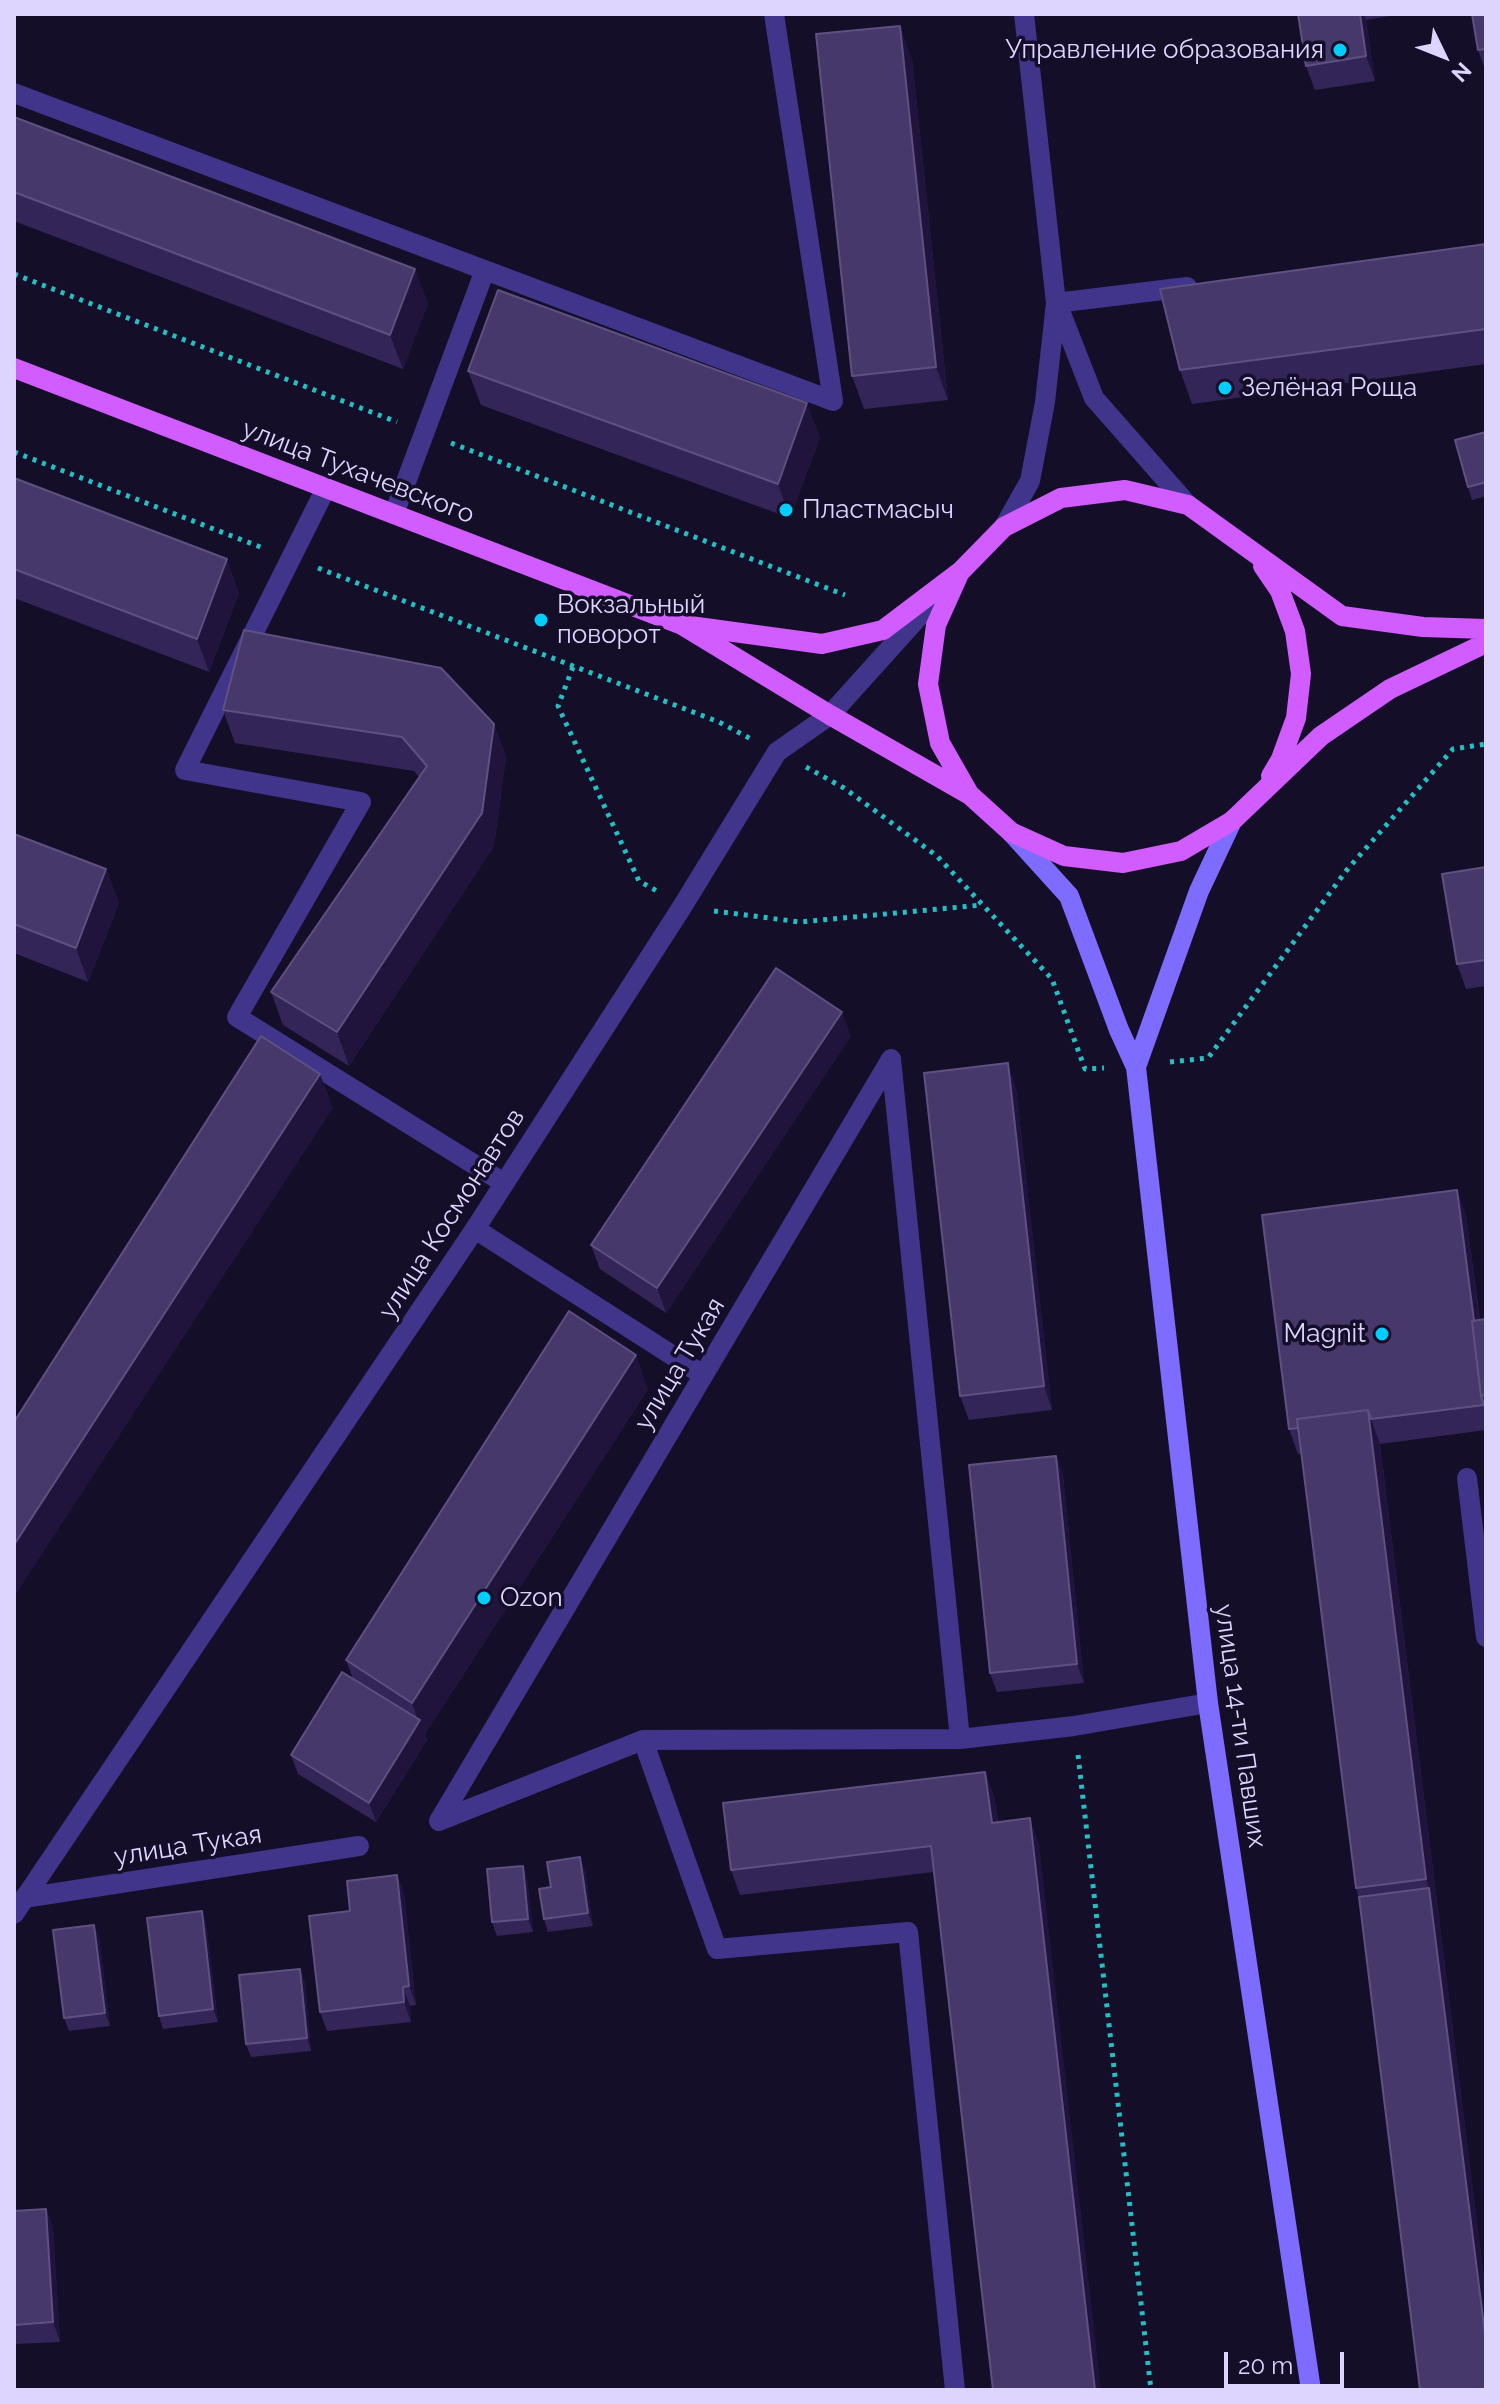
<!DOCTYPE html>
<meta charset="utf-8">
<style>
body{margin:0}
#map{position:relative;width:1500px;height:2404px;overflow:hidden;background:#150e29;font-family:Raleway,sans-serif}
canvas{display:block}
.frame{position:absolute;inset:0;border:16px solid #ded5ff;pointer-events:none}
.north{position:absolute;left:1404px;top:16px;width:80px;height:80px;-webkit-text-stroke:6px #150e29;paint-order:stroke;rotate:133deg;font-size:22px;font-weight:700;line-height:32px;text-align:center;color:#ded5ff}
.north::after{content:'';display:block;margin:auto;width:28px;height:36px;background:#ded5ff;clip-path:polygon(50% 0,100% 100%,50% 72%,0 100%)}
.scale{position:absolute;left:1224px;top:2352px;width:120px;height:36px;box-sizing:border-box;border:4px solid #ded5ff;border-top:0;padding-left:10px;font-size:24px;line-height:28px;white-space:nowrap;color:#ded5ff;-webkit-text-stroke:6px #150e29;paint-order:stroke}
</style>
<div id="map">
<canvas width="1500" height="2404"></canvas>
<div class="frame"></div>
<div class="north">N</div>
<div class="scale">20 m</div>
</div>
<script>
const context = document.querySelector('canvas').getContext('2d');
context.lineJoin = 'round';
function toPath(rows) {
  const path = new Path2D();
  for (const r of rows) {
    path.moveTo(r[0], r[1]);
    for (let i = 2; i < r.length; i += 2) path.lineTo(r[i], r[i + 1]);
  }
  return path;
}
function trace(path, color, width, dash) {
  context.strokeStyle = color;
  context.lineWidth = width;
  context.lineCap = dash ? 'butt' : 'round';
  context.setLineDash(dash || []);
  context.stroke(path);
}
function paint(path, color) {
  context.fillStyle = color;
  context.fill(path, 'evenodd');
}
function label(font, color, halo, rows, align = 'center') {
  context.font = font + ' Raleway,sans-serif';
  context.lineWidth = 7;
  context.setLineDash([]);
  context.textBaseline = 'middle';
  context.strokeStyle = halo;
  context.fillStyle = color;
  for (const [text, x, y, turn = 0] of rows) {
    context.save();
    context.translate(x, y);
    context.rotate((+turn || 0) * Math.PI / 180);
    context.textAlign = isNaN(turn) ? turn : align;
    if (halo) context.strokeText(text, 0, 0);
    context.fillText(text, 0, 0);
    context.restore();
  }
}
const path = toPath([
 [14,274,397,422],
 [451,443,845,595],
 [14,452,263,548],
 [318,568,719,722,751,739],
 [573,667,558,706,639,881,657,891],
 [806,767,844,788,937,856,1052,979,1085,1069,1104,1068],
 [714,911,800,922,982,905],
 [1170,1062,1208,1058,1346,871,1453,749,1486,744],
 [1078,1755,1151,2390]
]);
const lane = toPath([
 [14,93,833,401,774,14],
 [1056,303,1187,287],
 [326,488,185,770,361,802,237,1017,504,1183],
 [394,514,485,270],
 [475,1229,703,1375],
 [1467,1478,1486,1637],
 [643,1740,717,1949,908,1932,955,2390],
 [439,1821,891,1059,960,1739],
 [439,1821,643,1740,960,1739,1074,1726,1208,1703],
 [24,1898,359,1846]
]);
const street = toPath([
 [1058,306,1094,398,1188,505],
 [1004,527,1030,481,1045,402,1056,303,1024,14],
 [14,1914,475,1229,682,907,777,752,830,715,939,594]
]);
const secondary = toPath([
 [1011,832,1069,896,1119,1030,1136,1067,1208,1703,1311,2390],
 [1136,1067,1199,891,1232,821]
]);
const primary = toPath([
 [14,368,682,625,830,715,970,795,1011,832,1064,856,1123,863,1181,851,1232,821,1321,736,1390,689,1486,643],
 [1263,566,1280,591,1295,631,1301,674,1296,718,1281,759,1271,776],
 [959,574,936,625,928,684,940,743,968,792],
 [690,626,822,644,883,630,961,571,1004,527,1061,498,1125,490,1188,505,1342,616,1423,627,1486,629]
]);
const wall = toPath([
 [1298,14,1402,14,1366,20,1375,81,1315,90,1306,66],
 [1486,14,1486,72,1478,50],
 [912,59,948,400,864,409,852,376],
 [14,117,428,303,403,369,14,221],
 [1486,244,1486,364,1192,404,1180,370],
 [468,371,820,437,790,518,481,405],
 [1486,432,1486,496,1472,500,1468,487],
 [14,478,239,593,209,672,14,598],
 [223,710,494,724,506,757,494,846,349,1066,283,1025,271,992,419,777,414,771,235,743],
 [14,834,106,869,119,903,88,982,14,953],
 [1486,867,1486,986,1466,989,1457,964],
 [851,1036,666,1313,600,1269,591,1245],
 [1016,1088,1052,1410,969,1420,960,1396],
 [1466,1215,1480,1320,1486,1319,1486,1430,1380,1444,1486,2295,1486,2390,1356,1888,1302,1454,1298,1454,1289,1429],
 [648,1389,425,1734,427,1740,376,1822,298,1774,291,1755,353,1679,346,1660],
 [1056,1456,1063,1475,1084,1683,997,1692,990,1673],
 [985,1772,994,1796,998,1822,1039,1843,934,1872,740,1895,731,1870],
 [585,1870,593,1926,548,1932,544,1919,551,1887],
 [397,1875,404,1894,416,2005,410,2006,411,2022,327,2031,320,2012,350,1911],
 [527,1879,533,1932,497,1936,492,1922],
 [202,1911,206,1924,218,2022,163,2029,159,2016],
 [94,1925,99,1938,110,2026,69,2031,64,2018],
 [300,1969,305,1982,311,2051,251,2057,246,2044],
 [46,2209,53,2228,60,2342,14,2344,14,2211]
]);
const shadedWall = toPath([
 [1360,14,1364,14,1366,20,1375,81,1366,56],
 [900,26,912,59,948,400,936,367],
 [415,269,428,303,403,369,390,335],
 [807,403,820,437,790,518,778,484],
 [227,559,239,593,209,672,197,639],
 [494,724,506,757,494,846,349,1066,337,1032],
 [106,869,119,903,88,982,76,948],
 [842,1012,851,1036,666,1313,657,1288],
 [1008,1063,1016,1088,1052,1410,1044,1386],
 [320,1074,333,1108,14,1597,14,1545],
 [1457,1190,1466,1215,1486,1372,1483,1396],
 [636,1355,648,1389,425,1734,427,1740,376,1822,369,1803,419,1723,412,1703],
 [1368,1410,1380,1444,1486,2295,1486,2342,1429,1889,1426,1879],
 [1056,1456,1063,1475,1084,1683,1077,1664],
 [985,1772,994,1796,1001,1848,992,1823],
 [1030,1818,1039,1843,1101,2390,1095,2390],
 [580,1857,585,1870,593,1926,588,1913],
 [523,1866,527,1879,533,1932,528,1919],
 [397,1875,404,1894,416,2005,409,1986],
 [202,1911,206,1924,218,2022,213,2009],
 [94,1925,99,1938,110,2026,105,2013],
 [300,1969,305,1982,311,2051,307,2038],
 [403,1987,410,2006,411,2022,404,2002],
 [46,2209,53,2228,60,2342,53,2322]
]);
const building = toPath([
 [1298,14,1360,14,1366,56,1306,66,1298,14],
 [1472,14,1486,14,1486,49,1478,50,1472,14],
 [900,26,936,367,852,376,816,34,900,26],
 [14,117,415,269,390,335,14,192,14,117],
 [1486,244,1486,329,1180,370,1160,289,1486,244],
 [498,290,807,403,778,484,468,371,498,290],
 [1486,432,1486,482,1468,487,1455,440,1486,432],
 [14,478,227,559,197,639,14,569,14,478],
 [244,630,441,668,494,724,482,813,337,1032,271,992,427,766,402,737,223,710,244,630],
 [14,834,106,869,76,948,14,924,14,834],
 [1486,867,1486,960,1457,964,1442,874,1486,867],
 [776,968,842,1012,657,1288,591,1245,776,968],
 [261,1036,320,1074,14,1545,14,1422,261,1036],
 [1008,1063,1044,1386,960,1396,924,1073,1008,1063],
 [1457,1190,1474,1321,1472,1321,1481,1396,1484,1405,1371,1419,1368,1410,1297,1419,1298,1428,1289,1429,1262,1215,1457,1190],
 [569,1311,636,1355,412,1703,346,1660,569,1311],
 [1486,1319,1486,1395,1481,1396,1472,1321,1486,1319],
 [1368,1410,1426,1879,1356,1888,1297,1419,1368,1410],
 [1056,1456,1077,1664,990,1673,969,1465,1056,1456],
 [342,1672,420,1720,369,1803,291,1755,342,1672],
 [985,1772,992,1823,1030,1818,1095,2390,993,2390,931,1846,731,1870,723,1803,985,1772],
 [580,1857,588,1913,544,1919,539,1889,551,1887,547,1862,580,1857],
 [523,1866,528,1919,492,1922,487,1869,523,1866],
 [397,1875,409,1986,403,1987,404,2002,320,2012,309,1916,350,1911,347,1881,397,1875],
 [1429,1888,1486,2342,1486,2390,1420,2390,1359,1897,1429,1888],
 [202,1911,213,2009,159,2016,147,1918,202,1911],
 [94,1925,105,2013,64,2018,53,1930,94,1925],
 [300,1969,307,2038,246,2044,239,1975,300,1969],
 [46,2209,53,2322,14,2325,14,2211,46,2209]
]);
const markers = [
 [1340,50,8,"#01ceff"],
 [1225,388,8,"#01ceff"],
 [786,510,8,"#01ceff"],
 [541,620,8,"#01ceff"],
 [1382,1334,8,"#01ceff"],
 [484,1598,8,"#01ceff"]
];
const poiNames = [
 ["Управление образования",1324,50,"right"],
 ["Зелёная Роща",1241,388],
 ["Пластмасыч",802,510],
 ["Вокзальный",557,605],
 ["поворот",557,635],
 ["Magnit",1366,1334,"right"],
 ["Ozon",500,1598]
];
const streetNames = [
 ["улица Тухачевского",358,472,21],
 ["улица Космонавтов",452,1214,-57],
 ["улица Тукая",680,1364,-59],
 ["улица 14-ти Павших",1240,1726,82],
 ["улица Тукая",188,1846,-9]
];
trace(path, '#25bec3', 5, [4, 6]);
trace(lane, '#40358b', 20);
trace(street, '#40358b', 20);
trace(secondary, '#7d6cff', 20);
trace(primary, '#d15cff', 20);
paint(wall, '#342558');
paint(shadedWall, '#20143d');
paint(building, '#46386a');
trace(building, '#5e5181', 2);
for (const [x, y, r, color] of markers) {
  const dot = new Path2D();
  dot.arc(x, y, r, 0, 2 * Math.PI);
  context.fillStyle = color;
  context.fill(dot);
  trace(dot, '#150e29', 3);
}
label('26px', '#ded5ff', '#150e29', poiNames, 'left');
label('26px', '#ded5ff', '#150e29', streetNames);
</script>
